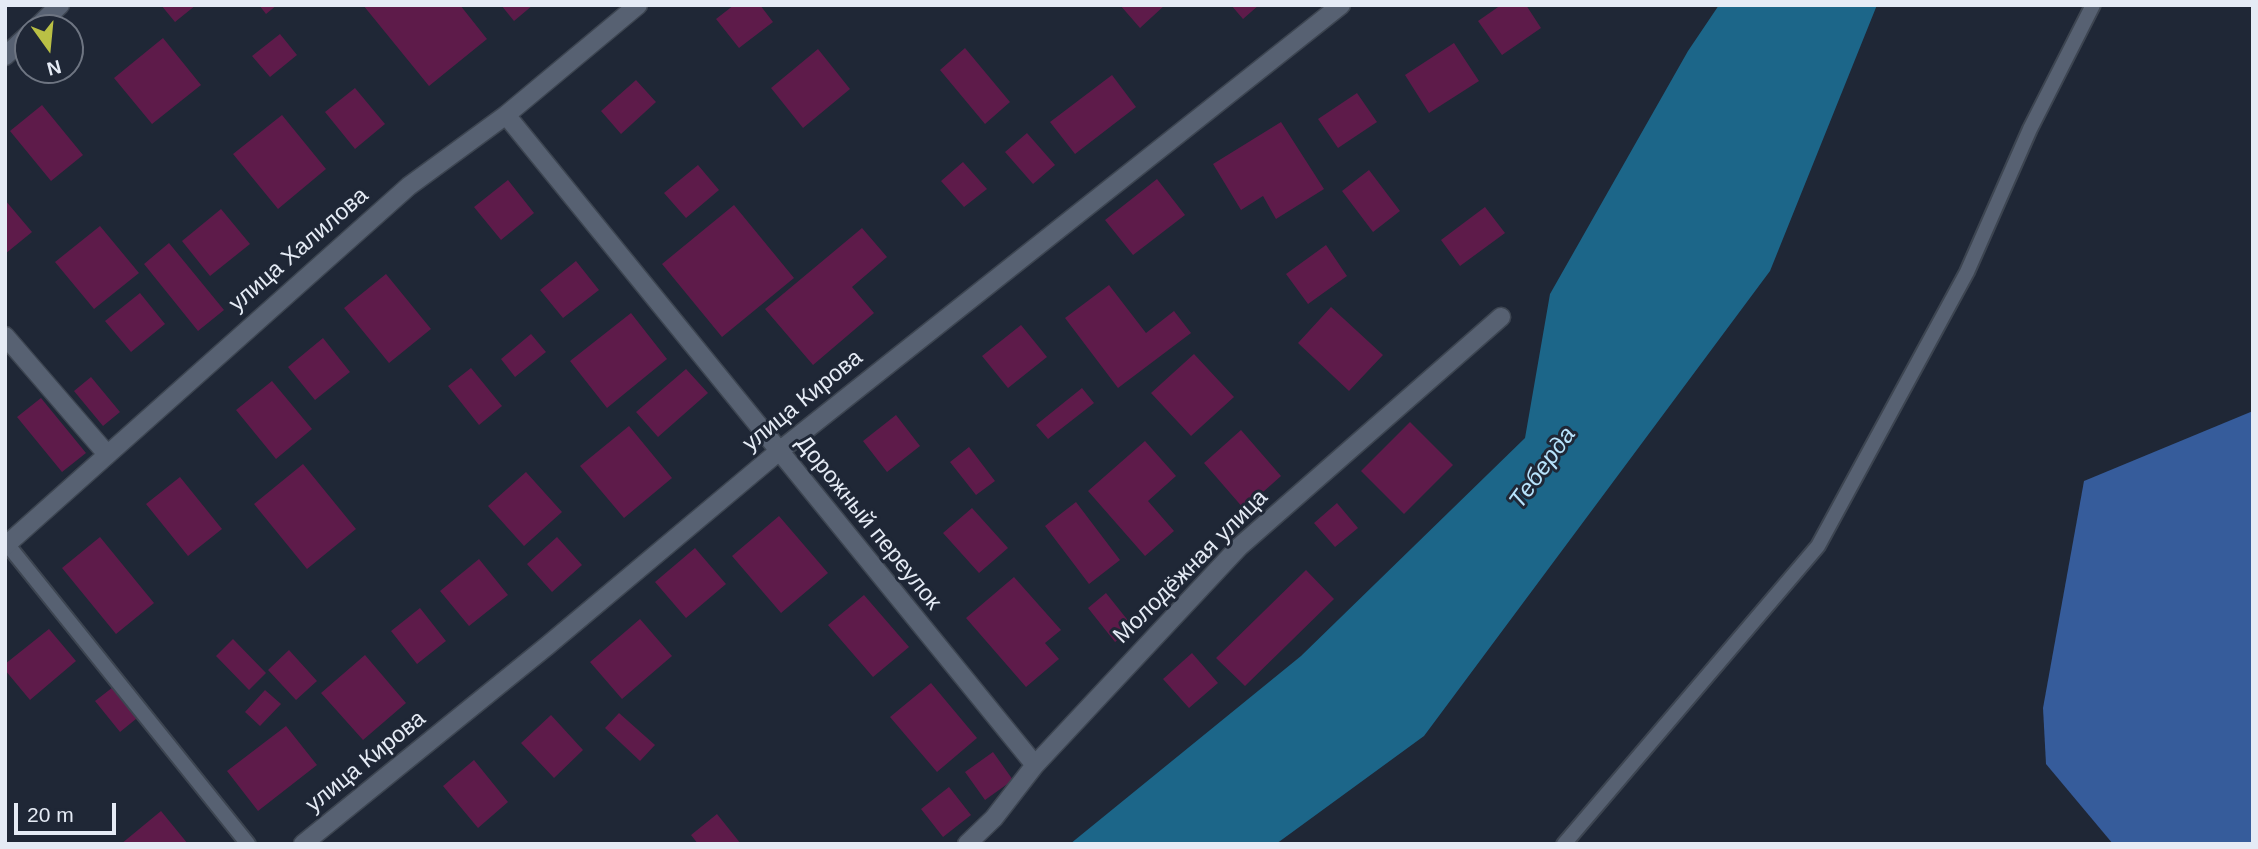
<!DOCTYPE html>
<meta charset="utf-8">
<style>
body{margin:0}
#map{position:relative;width:2258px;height:849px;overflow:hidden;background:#1f2736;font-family:Helvetica,sans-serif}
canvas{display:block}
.frame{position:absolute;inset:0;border:7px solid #e5ebf5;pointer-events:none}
.north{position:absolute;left:14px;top:14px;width:70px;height:70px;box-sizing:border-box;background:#1f2736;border:2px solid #6e7582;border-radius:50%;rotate:165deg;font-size:19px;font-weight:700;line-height:28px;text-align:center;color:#e5ebf5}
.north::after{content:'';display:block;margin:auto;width:24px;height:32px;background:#bac045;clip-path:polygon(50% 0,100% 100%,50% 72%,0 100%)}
.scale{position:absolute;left:14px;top:803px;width:102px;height:32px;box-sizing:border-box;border:4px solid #e5ebf5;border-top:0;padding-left:9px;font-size:21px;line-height:24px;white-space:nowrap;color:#e5ebf5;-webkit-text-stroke:5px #1f2736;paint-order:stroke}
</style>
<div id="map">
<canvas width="2258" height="849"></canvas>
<div class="frame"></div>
<div class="north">N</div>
<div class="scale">20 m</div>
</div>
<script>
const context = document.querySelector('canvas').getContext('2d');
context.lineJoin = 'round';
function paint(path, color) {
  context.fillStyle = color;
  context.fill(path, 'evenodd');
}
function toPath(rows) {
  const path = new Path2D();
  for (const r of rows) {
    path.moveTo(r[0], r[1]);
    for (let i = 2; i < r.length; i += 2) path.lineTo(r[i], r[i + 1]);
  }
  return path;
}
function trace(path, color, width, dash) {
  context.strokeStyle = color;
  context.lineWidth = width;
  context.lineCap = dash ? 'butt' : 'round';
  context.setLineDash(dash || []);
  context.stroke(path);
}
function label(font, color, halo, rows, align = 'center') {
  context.font = font + ' Helvetica,sans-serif';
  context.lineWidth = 6;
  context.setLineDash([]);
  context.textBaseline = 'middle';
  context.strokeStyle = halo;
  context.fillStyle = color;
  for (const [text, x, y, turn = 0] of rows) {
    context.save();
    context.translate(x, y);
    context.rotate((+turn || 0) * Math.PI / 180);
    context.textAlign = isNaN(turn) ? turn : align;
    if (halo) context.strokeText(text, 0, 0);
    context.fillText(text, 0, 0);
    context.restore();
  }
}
const forest = toPath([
 [2253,411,2253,844,2113,844,2046,764,2043,708,2084,481]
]);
const water = toPath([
 [1719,5,1877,5,1770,271,1424,736,1276,844,1070,844,1301,656,1525,438,1550,294,1688,51]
]);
const building = toPath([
 [161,5,196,5,175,22],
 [259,5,277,5,266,14],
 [363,5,460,5,487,39,429,86],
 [501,5,533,5,514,21],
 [734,5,760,5,773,22,739,48,716,19],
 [1120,5,1165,5,1140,28],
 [1231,5,1259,5,1243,19],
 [1501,5,1526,5,1541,28,1502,55,1478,21],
 [280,34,297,55,270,77,252,56],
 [163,38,201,85,152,124,114,78],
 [1454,43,1479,81,1429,113,1405,75],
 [965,48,1010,102,985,124,940,70],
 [818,49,850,89,803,128,771,88],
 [1112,75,1136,107,1075,154,1050,122],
 [636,80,656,102,621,134,601,111],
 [355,88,385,124,355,149,325,112],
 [1357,93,1377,122,1338,148,1318,119],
 [42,105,83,155,51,181,10,131],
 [282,115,326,169,278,209,233,154],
 [1281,122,1324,189,1276,219,1263,196,1241,210,1213,164],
 [1027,133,1055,165,1033,184,1005,152],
 [963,162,987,189,964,207,941,181],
 [698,165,719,190,686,218,664,193],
 [1369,170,1400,211,1373,232,1342,191],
 [1157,179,1185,215,1133,255,1105,220],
 [508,180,534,213,501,240,474,207],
 [5,200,32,232,5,254],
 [734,205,794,278,722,337,662,264],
 [1485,207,1505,233,1460,266,1441,240],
 [221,209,250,244,210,276,182,241],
 [100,226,139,273,94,309,55,262],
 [862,228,887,257,852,287,874,313,813,365,765,309],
 [169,243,224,310,198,331,144,264],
 [1326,245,1347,276,1308,304,1286,274],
 [576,261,599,290,563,318,540,290],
 [386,274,431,329,389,363,344,308],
 [1109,285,1146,333,1174,311,1191,333,1118,388,1065,318],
 [140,293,165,324,131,352,105,321],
 [1331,307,1383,355,1349,391,1298,343],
 [631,313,667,359,607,408,570,361],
 [1021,325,1047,357,1008,388,982,356],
 [531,334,546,352,515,377,501,359],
 [323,338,350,372,315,400,288,367],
 [1194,354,1234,397,1191,436,1151,393],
 [471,368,502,406,479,425,448,386],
 [686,369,708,393,658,437,636,412],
 [91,377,120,412,103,426,74,391],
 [272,381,312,429,276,459,236,410],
 [1082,388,1094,403,1048,439,1036,425],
 [41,398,86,453,62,472,17,417],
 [896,415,920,446,887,472,863,441],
 [1410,422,1453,465,1404,514,1361,471],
 [629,426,672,478,624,518,580,466],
 [1241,430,1281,476,1244,509,1204,463],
 [1145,441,1176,476,1148,501,1174,531,1145,556,1088,491],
 [969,447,995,481,976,495,950,462],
 [303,464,356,529,307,569,254,504],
 [526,472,562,512,524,546,488,506],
 [180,477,222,529,188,556,146,504],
 [1076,502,1120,560,1089,584,1045,526],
 [1337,503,1358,528,1335,547,1314,523],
 [972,508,1008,548,979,573,943,533],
 [779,516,828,573,781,613,732,556],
 [100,537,154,603,116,634,62,568],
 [557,537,582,565,552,592,527,564],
 [695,548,726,584,686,618,655,582],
 [479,559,508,595,469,626,440,591],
 [1306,570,1334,599,1245,686,1216,658],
 [1014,577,1061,630,1045,643,1059,659,1026,687,966,618],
 [1106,593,1134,628,1115,642,1088,608],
 [864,595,909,647,873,677,828,625],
 [420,608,446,641,417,664,391,631],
 [640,619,672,656,622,699,590,662],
 [49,629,76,661,30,700,5,670,5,664],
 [233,639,266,673,249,690,216,656],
 [289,650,317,681,296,700,268,670],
 [1192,653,1218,683,1189,708,1163,679],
 [365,655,406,703,363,740,321,693],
 [931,683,977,738,937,772,890,717],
 [117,684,142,714,120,732,95,701],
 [265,690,281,704,260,726,245,712],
 [619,713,655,745,640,761,605,728],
 [551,715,583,750,554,778,521,743],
 [286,726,317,765,258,811,227,771],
 [993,752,1013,780,985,800,965,772],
 [474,760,508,802,478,828,443,786],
 [949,787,971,815,943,837,921,809],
 [161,811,188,844,121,844],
 [717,814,741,844,698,844,691,835]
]);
const service = toPath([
 [7,544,248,844],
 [1564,844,1818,546,1967,272,2030,129,2093,5]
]);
const minor = toPath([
 [36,28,60,5],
 [5,56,28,35],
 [506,115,1035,765],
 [5,336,106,453],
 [5,546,409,186,506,115,638,5],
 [303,844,547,646,778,452,1341,5],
 [967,844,994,818,1035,765,1239,547,1501,317]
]);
const streetNames = [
 ["улица Халилова",299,250,-41],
 ["улица Кирова",803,401,-39],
 ["Дорожный переулок",868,523,51],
 ["Молодёжная улица",1191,567,-45],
 ["улица Кирова",366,762,-39]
];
const waterNames = [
 ["Теберда",1543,468,-54]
];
paint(forest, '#365c9b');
paint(water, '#1c6689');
paint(building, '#5e1b4a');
trace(service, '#3d4551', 18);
trace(minor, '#3d4551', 21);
trace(service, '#576172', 14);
trace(minor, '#576172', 18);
label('23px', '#e5ebf5', '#1f2736', streetNames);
label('italic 24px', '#b8e3fc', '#1f2736', waterNames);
</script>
